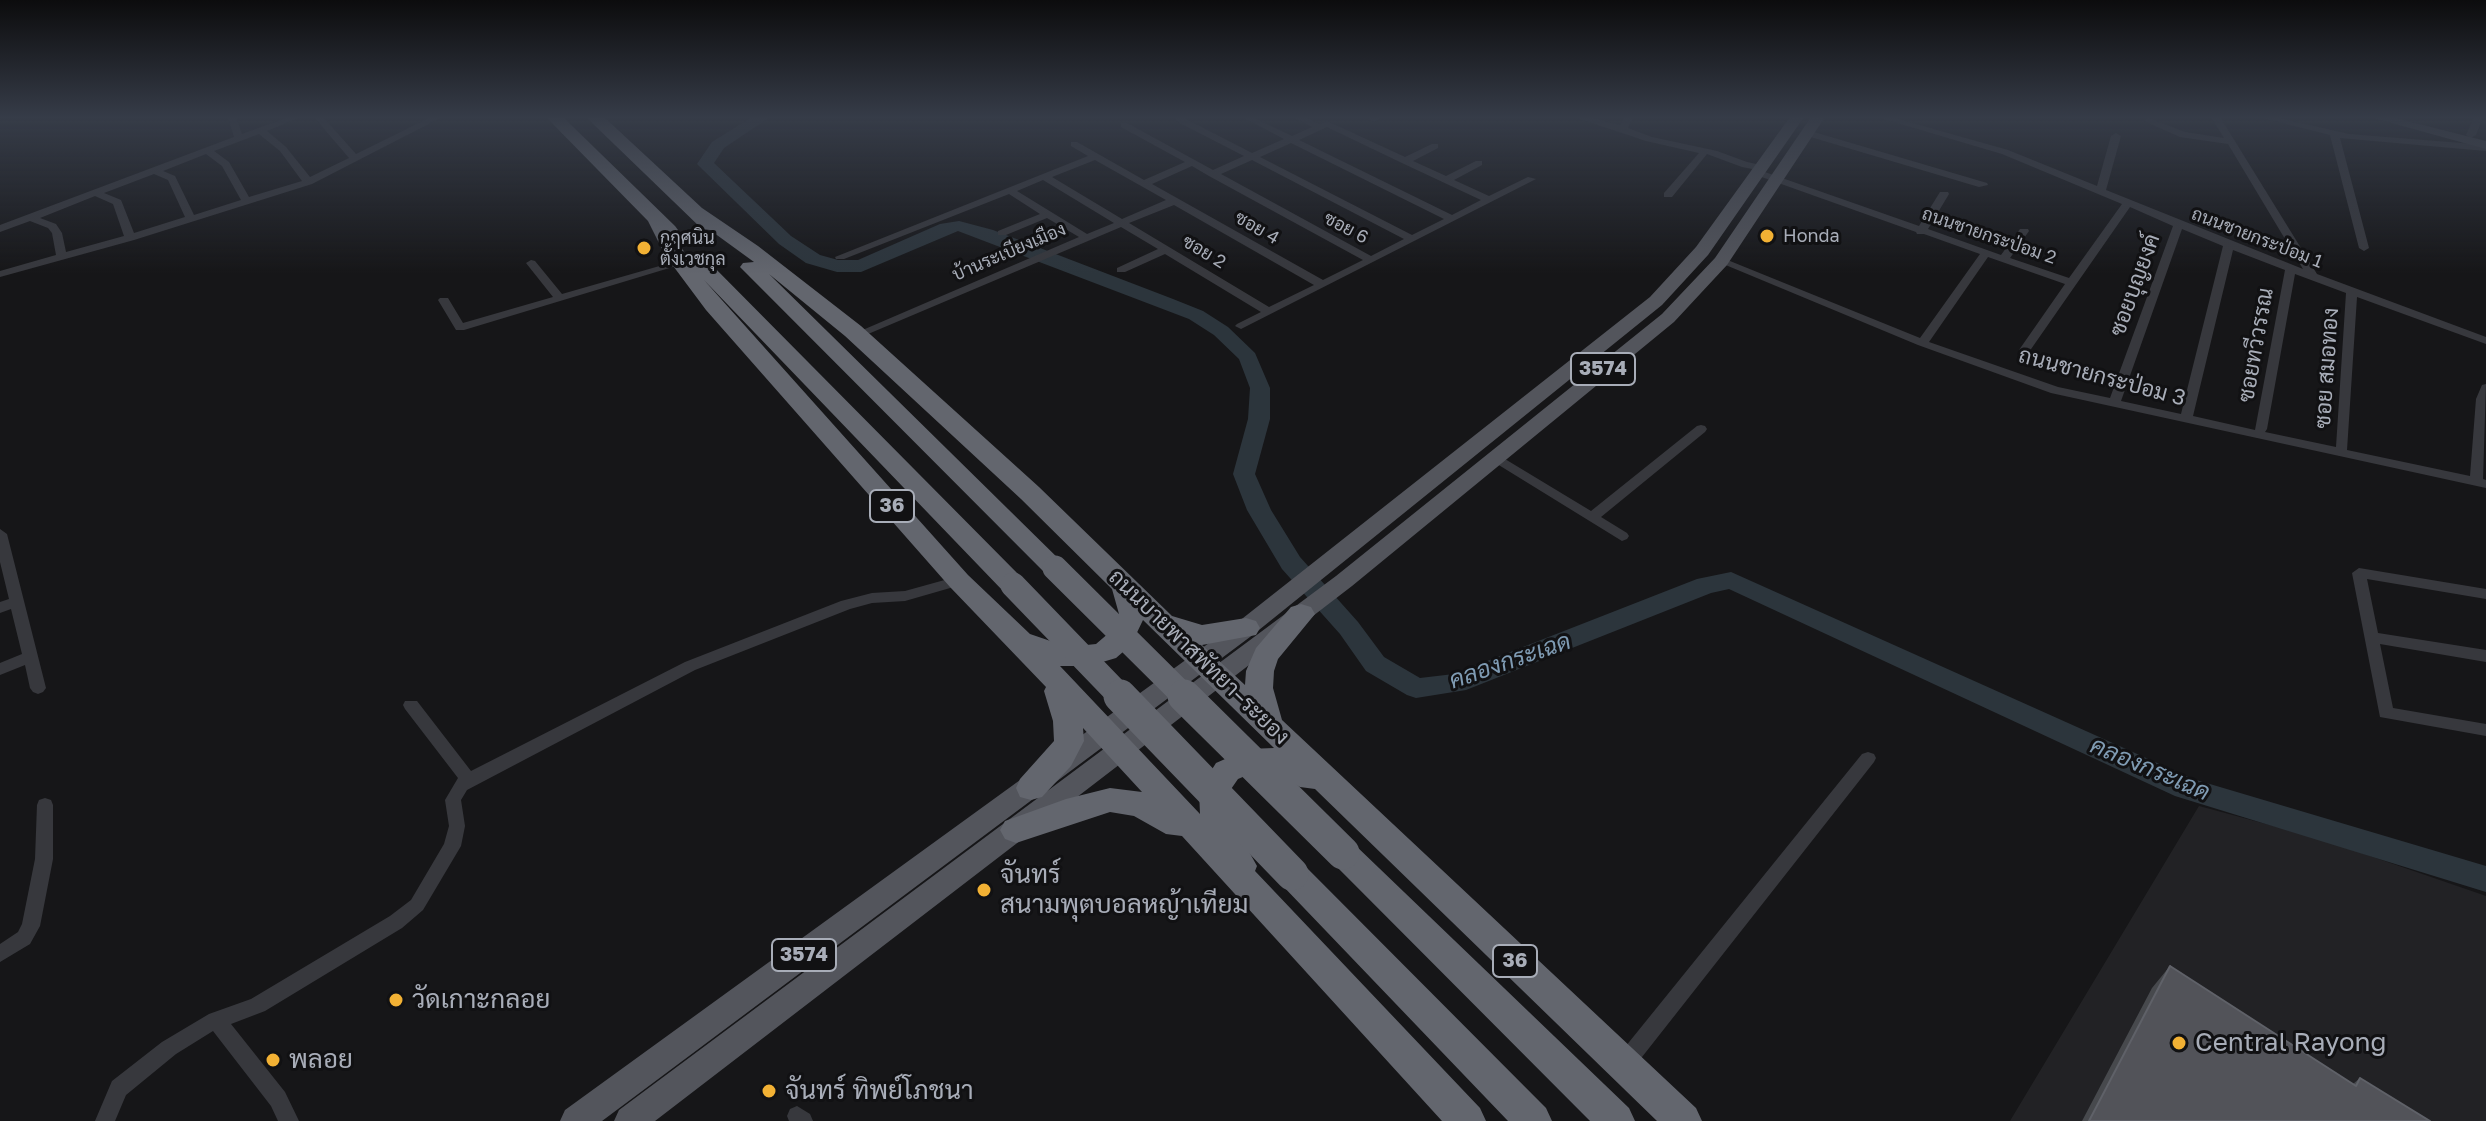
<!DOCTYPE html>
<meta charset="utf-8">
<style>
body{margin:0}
canvas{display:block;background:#161618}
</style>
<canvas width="2486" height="1121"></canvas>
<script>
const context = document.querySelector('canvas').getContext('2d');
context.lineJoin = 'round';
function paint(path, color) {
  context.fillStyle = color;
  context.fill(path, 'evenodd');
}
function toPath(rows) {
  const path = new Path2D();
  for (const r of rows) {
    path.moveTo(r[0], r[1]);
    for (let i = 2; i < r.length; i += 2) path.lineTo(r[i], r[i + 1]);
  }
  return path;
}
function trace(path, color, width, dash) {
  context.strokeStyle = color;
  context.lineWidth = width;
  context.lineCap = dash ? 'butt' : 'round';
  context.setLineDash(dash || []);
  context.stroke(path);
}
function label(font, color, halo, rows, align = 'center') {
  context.font = font + ' "Golos Text",Sarabun,sans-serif';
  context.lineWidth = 6;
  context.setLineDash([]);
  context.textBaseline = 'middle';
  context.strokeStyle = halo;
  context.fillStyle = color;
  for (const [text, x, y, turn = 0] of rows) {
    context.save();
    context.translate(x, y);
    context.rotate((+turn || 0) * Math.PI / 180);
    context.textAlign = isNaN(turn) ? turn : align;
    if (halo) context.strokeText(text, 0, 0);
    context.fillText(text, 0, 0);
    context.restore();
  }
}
const built = toPath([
 [2199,806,2318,838,2486,896,2486,1121,2010,1121]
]);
const river = toPath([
 [752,117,770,117,724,148,714,163,791,236,820,255,838,260,858,260,940,224,959,221,993,230,1173,299,1203,311,1228,327,1255,353,1270,388,1270,419,1255,474,1271,510,1300,557,1358,622,1384,657,1420,678,1454,674,1697,579,1731,572,2193,779,2486,866,2486,892,2175,796,1729,589,1711,593,1466,690,1416,698,1407,695,1366,671,1340,634,1282,569,1247,510,1233,474,1248,419,1250,388,1239,359,1214,335,1189,319,958,231,861,272,837,272,806,263,779,244,697,164,712,142,752,117]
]);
const street = toPath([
 [228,117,236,117,242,134,289,117,300,117,267,131,286,147,310,177,349,158,314,117,323,117,356,154,431,117,442,117,312,184,134,240,0,277,0,271,56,255,52,233,48,228,30,221,0,232,0,225,234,137,228,117],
 [259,134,280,151,302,181,249,197,229,162,214,151,259,134],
 [206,154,222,166,241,200,194,215,175,176,163,171,206,154],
 [154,174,168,180,185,217,134,233,121,200,104,193,154,174],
 [95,196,113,204,124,236,66,252,62,233,56,224,40,218,95,196],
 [1176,117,1182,117,1252,153,1284,139,1242,117,1252,117,1292,136,1312,127,1293,117,1304,117,1320,124,1327,121,1405,157,1432,144,1438,144,1438,148,1413,161,1446,176,1476,161,1482,161,1482,165,1454,180,1489,196,1528,177,1536,179,1241,329,1235,326,1237,324,1261,312,1165,254,1125,272,1117,272,1117,268,1158,249,1121,227,861,337,853,337,851,335,1079,237,1047,218,1006,235,998,235,998,231,1040,214,1009,194,844,259,836,259,835,257,1088,156,1071,146,1071,142,1077,142,1144,180,1185,162,1121,127,1121,123,1127,123,1213,170,1244,156,1176,121,1176,117],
 [1327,127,1402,163,1481,200,1452,215,1299,140,1327,127],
 [1291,143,1444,219,1412,235,1260,157,1291,143],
 [1095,160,1166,200,1122,219,1052,177,1095,160],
 [1252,160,1404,239,1371,256,1221,174,1252,160],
 [1192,166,1209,176,1363,260,1323,280,1152,184,1192,166],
 [1043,180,1114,223,1087,234,1017,191,1043,180],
 [1174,205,1314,285,1269,307,1129,223,1174,205],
 [1371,117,1382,117,1374,122,1369,119,1371,117],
 [1574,117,1588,117,1620,125,1625,117,1633,117,1628,128,1652,137,1717,151,1747,162,1765,166,1767,168,1762,171,1919,226,1940,192,1948,192,1949,194,1928,229,2001,255,2020,229,2028,229,2029,231,2010,258,2069,278,2122,204,2002,154,1877,117,1891,117,2008,150,2097,186,2111,136,2116,133,2121,136,2106,190,2303,269,2228,144,2180,137,2144,121,2149,118,2185,132,2224,138,2211,117,2220,117,2317,274,2486,337,2486,344,2357,297,2347,450,2470,476,2476,399,2482,385,2486,384,2483,479,2486,480,2486,488,2051,393,1918,345,1716,261,1721,258,1725,259,1920,338,1980,254,1924,234,1917,234,1916,232,1756,175,1754,173,1758,170,1742,167,1707,154,1672,197,1664,197,1664,193,1699,153,1646,141,1574,117],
 [2130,207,2173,226,2110,398,2058,387,1929,342,1988,257,2065,284,2019,350,2021,352,2029,352,2130,207],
 [2182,229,2223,246,2181,414,2121,401,2182,229],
 [2233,250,2285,270,2255,430,2193,416,2233,250],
 [2295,274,2346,293,2336,447,2265,432,2267,429,2295,274],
 [2259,117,2274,117,2349,134,2486,145,2486,151,2340,138,2369,248,2364,251,2359,248,2330,135,2259,117],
 [2474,117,2483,117,2476,135,2471,138,2466,135,2474,117],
 [1807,130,1987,183,1988,185,1979,187,1804,135,1804,131,1807,130],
 [531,260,535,261,562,294,677,261,685,261,686,263,464,330,456,330,438,300,440,298,448,298,463,323,553,297,526,263,531,260],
 [1701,425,1705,426,1707,429,1705,432,1601,517,1627,533,1629,536,1627,539,1622,541,1489,459,1495,455,1500,456,1591,511,1697,426,1701,425],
 [0,529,7,534,46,688,43,692,38,694,33,692,30,688,25,665,0,675,0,663,22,654,11,609,0,613,0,602,9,599,0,562,0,529],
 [2359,568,2486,589,2486,599,2367,579,2378,633,2486,650,2486,662,2380,644,2393,708,2486,724,2486,736,2380,717,2352,573,2359,568],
 [959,576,964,578,966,581,964,584,905,601,872,603,850,609,695,670,467,790,461,800,465,826,461,846,423,910,402,928,265,1011,231,1024,285,1092,299,1121,278,1121,271,1106,213,1031,176,1054,126,1095,115,1121,95,1121,112,1081,162,1042,209,1014,251,999,390,916,411,900,444,844,449,826,445,800,458,778,405,709,403,705,405,701,417,701,471,771,685,662,841,601,872,593,905,591,959,576],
 [1868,752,1874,754,1876,758,1874,762,1631,1071,1624,1073,1617,1071,1614,1064,1617,1057,1862,754,1868,752],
 [45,798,51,800,53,805,53,859,40,926,30,944,0,962,0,944,18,932,22,924,35,859,37,805,39,800,45,798],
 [797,1106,810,1114,813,1121,789,1121,787,1116,790,1109,797,1106]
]);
const secondary = toPath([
 [2370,117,2391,117,2486,141,2486,149,2370,117]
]);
const primary = toPath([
 [1790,117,1804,117,1708,255,1662,305,1254,634,602,1121,560,1121,565,1110,1238,622,1650,297,1696,247,1790,117],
 [1811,117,1825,117,1727,265,1674,322,1352,586,655,1121,614,1121,619,1110,1336,576,1662,314,1715,258,1811,117]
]);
const highway = toPath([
 [546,117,563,117,675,226,678,230,674,234,687,257,695,253,702,255,1022,578,1026,585,1022,592,1013,594,1004,592,704,280,968,575,1030,634,1068,647,1096,644,1110,632,1119,614,1112,589,1021,499,845,336,769,274,1068,568,1064,574,1055,577,1046,574,740,267,743,263,754,262,710,230,702,229,586,117,604,117,702,208,758,246,861,326,1039,487,1172,616,1202,625,1246,618,1256,621,1260,628,1256,635,1202,645,1245,685,1246,671,1256,648,1291,607,1301,604,1311,607,1315,614,1278,659,1274,671,1273,688,1282,720,1696,1108,1702,1121,1657,1121,1315,789,1300,787,1274,772,1252,773,1238,779,1229,792,1228,805,1238,832,1257,866,1255,871,1480,1108,1486,1121,1442,1121,1182,836,1166,834,1134,816,1110,812,1016,843,1005,839,1000,830,1005,821,1066,799,1110,788,1142,792,1083,728,1084,741,1071,766,1042,797,1031,800,1020,797,1016,788,1020,779,1054,741,1053,721,1044,691,1046,687,950,587,706,310,665,255,648,221,546,117],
 [1143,620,1274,748,1248,749,1216,763,1199,790,1200,814,1060,666,1089,666,1116,658,1131,645,1143,620],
 [1343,840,1354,844,1629,1108,1635,1121,1590,1121,1332,862,1327,853,1332,844,1343,840],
 [1292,860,1303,864,1546,1108,1552,1121,1508,1121,1281,884,1276,874,1281,864,1292,860]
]);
const highwayBridgeFar1 = toPath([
 [1055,568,1186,698],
 [1013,585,1122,698]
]);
const highwayBridge = toPath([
 [1120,696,1292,874],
 [1184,696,1343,853]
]);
const wall = toPath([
 [2170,966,2353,1084,2360,1078,2430,1121,2082,1121,2152,988]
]);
const building = toPath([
 [2170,966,2356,1086,2360,1078,2430,1121,2089,1121,2170,966]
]);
const markers = [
 [1767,236,8,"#f2b134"],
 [644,248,8,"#f2b134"],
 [984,890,8,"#f2b134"],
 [396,1000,8,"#f2b134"],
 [2179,1043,8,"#f2b134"],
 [273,1060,8,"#f2b134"],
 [769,1091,8,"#f2b134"]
];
const farStreetnames = [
 ["ซอย 4",1257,228,30],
 ["ซอย 6",1346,228,28],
 ["ถนนชายกระป่อม 2",1989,236,19],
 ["ถนนชายกระป่อม 1",2257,238,21],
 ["บ้านระเบียงเมือง",1009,252,-23],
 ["ซอย 2",1204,252,31]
];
const farPoinames = [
 ["Honda",1783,236],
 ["กฤศนิน",660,238],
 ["ตั้งเวชกุล",660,259]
];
const shields = [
 [1603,369,64],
 [892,506,44],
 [804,955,64],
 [1515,961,44]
];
const shieldNames = [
 ["3574",1603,369],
 ["36",892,506],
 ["3574",804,955],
 ["36",1515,961]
];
const streetNames = [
 ["ซอยบุญยงค์",2135,285,-70],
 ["ซอยทวีวรรณ",2256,345,-80],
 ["ซอย สมอทอง",2327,368,-86],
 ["ถนนชายกระป่อม 3",2102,377,15],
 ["ถนนบายพาสพัทยา–ระยอง",1199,657,44]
];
const waterNames = [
 ["คลองกระเฉด",1510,661,-19],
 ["คลองกระเฉด",2150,769,23]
];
const nearPoinames = [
 ["จันทร์",1000,875],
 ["สนามพุตบอลหญ้าเทียม",1000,905],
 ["วัดเกาะกลอย",412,1000],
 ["Central Rayong",2195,1043],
 ["พลอย",289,1060],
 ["จันทร์ ทิพย์โภชนา",785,1091]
];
paint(built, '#222225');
paint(river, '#2c353c');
paint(street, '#37383d');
paint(secondary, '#45474d');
paint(primary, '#53555c');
paint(highway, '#63666e');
trace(highwayBridgeFar1, '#63666e', 25);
trace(highwayBridge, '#63666e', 33);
paint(wall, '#47494d');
paint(building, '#525359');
trace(building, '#5f6168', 2);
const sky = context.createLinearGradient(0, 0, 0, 274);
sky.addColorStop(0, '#0c0c0d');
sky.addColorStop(0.43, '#363c48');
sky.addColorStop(1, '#363c4800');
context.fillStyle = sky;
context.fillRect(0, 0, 2486, 274);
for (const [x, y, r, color] of markers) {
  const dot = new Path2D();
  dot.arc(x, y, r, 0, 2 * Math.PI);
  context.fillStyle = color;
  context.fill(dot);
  trace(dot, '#111113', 3);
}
label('18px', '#a8adb8', '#111113', farStreetnames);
label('18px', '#a8adb8', '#111113', farPoinames, 'left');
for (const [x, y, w] of shields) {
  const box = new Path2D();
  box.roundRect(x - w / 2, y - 16, w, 32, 6);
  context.fillStyle = '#111113';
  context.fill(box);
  trace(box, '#a8adb8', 2);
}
label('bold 20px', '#a8adb8', null, shieldNames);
label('22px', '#a8adb8', '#111113', streetNames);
label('italic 24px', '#7f9bb3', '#111113', waterNames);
label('26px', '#a8adb8', '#111113', nearPoinames, 'left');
</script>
